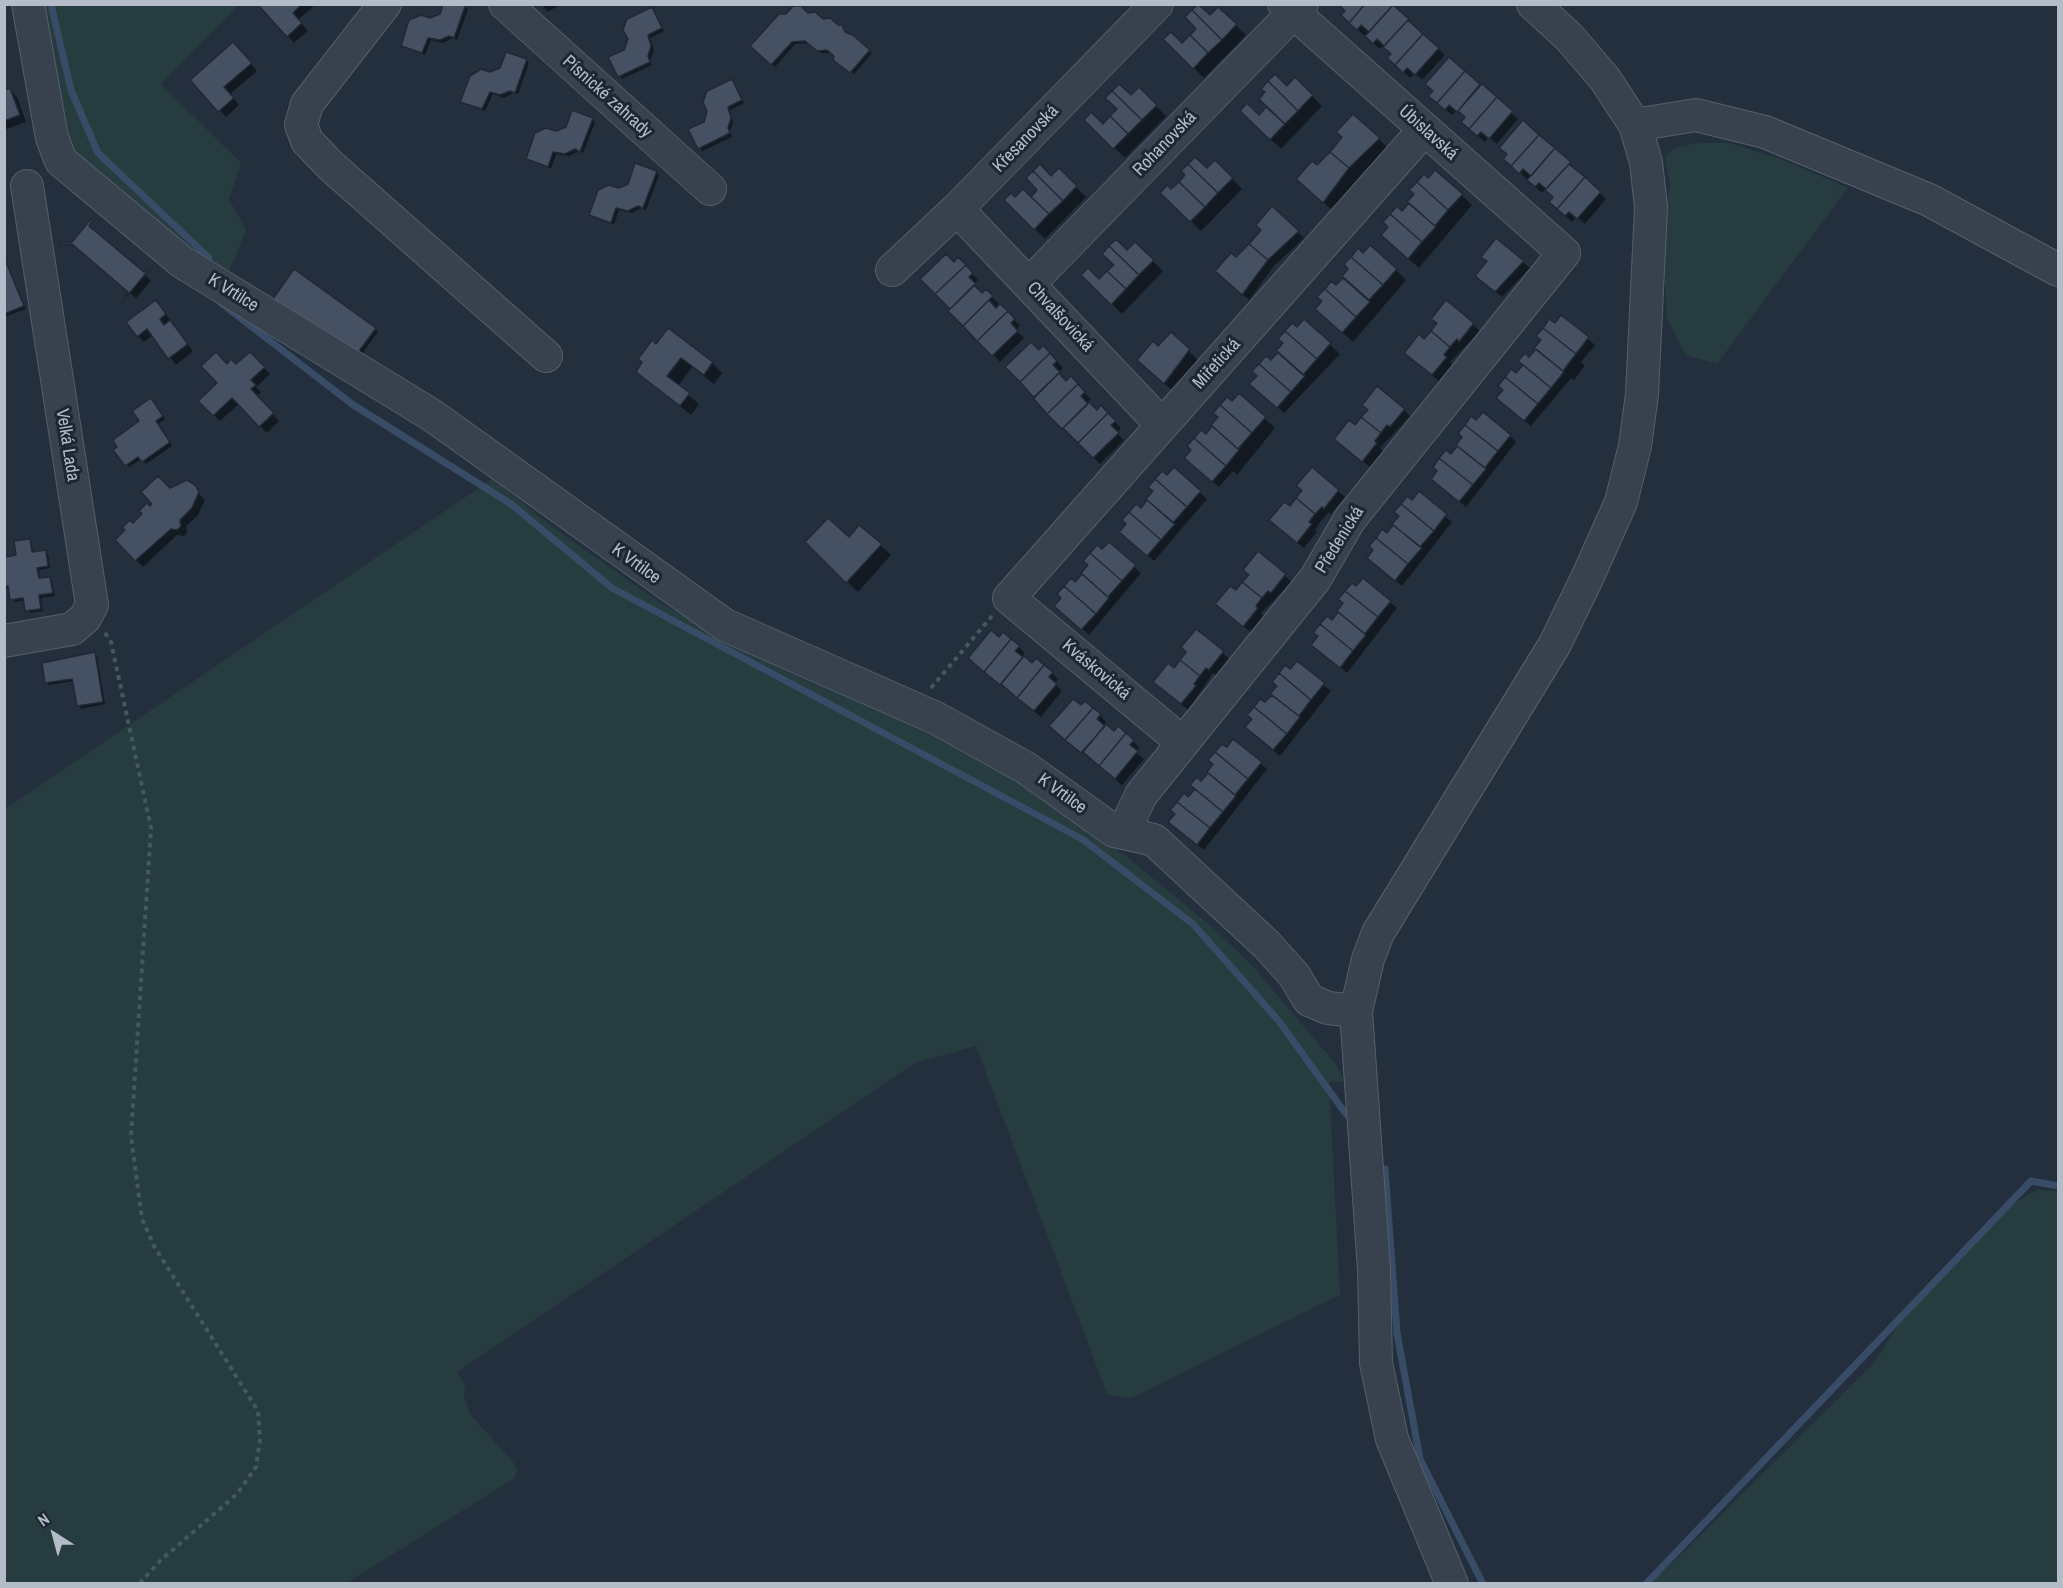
<!DOCTYPE html>
<meta charset="utf-8">
<style>
body{margin:0}
#map{position:relative;width:2063px;height:1588px;overflow:hidden;background:#242f3e;font-family:"Archivo Narrow",sans-serif}
canvas{display:block}
.frame{position:absolute;inset:0;border:6px solid #b4bcc9;pointer-events:none}
.north{position:absolute;left:24px;top:1504px;width:60px;height:60px;-webkit-text-stroke:4px #1d2633;paint-order:stroke;rotate:324deg;font-size:16px;font-weight:700;line-height:24px;text-align:center;color:#b4bcc9}
.north::after{content:'';display:block;margin:auto;width:21px;height:27px;background:#b4bcc9;clip-path:polygon(50% 0,100% 100%,50% 72%,0 100%)}
</style>
<div id="map">
<canvas width="2063" height="1588"></canvas>
<div class="frame"></div>
<div class="north">N</div>
</div>
<script>
const context = document.querySelector('canvas').getContext('2d');
context.lineJoin = 'round';
function paint(path, color) {
  context.fillStyle = color;
  context.fill(path, 'evenodd');
}
function toPath(rows) {
  const path = new Path2D();
  for (const r of rows) {
    path.moveTo(r[0], r[1]);
    for (let i = 2; i < r.length; i += 2) path.lineTo(r[i], r[i + 1]);
  }
  return path;
}
function trace(path, color, width, dash) {
  context.strokeStyle = color;
  context.lineWidth = width;
  context.lineCap = dash ? 'butt' : 'round';
  context.setLineDash(dash || []);
  context.stroke(path);
}
function label(font, color, halo, rows, align = 'center') {
  context.font = font + ' "Archivo Narrow",sans-serif';
  context.lineWidth = 6;
  context.setLineDash([]);
  context.textBaseline = 'middle';
  context.strokeStyle = halo;
  context.fillStyle = color;
  for (const [text, x, y, turn = 0] of rows) {
    context.save();
    context.translate(x, y);
    context.rotate((+turn || 0) * Math.PI / 180);
    context.textAlign = isNaN(turn) ? turn : align;
    if (halo) context.strokeText(text, 0, 0);
    context.fillText(text, 0, 0);
    context.restore();
  }
}
const green = toPath([
 [37,5,239,5,161,84,241,163,229,199,246,230,228,275,192,261,65,151],
 [1698,143,1729,143,1781,159,1848,188,1717,364,1686,355,1667,319,1662,228,1670,186,1665,157,1674,148],
 [492,479,557,530,665,606,786,671,899,718,1019,781,1127,857,1206,922,1249,962,1335,1063,1345,1081,1329,1082,1340,1295,1131,1398,1107,1394,976,1046,915,1063,457,1372,465,1385,464,1396,470,1414,513,1462,517,1469,515,1478,347,1583,5,1584,5,809],
 [2037,1190,2058,1191,2058,1583,1652,1583,1874,1363,1897,1326,2006,1208]
]);
const shadow = toPath([
 [263,4,316,4,298,20,308,31,294,43,261,6],
 [462,4,468,9,457,40,453,38,443,43,431,40,425,55,402,45],
 [542,4,562,4,547,12],
 [1390,4,1445,55,1422,80,1415,73,1410,78,1395,64,1393,54,1384,44,1380,49,1349,22],
 [652,9,664,31,650,38,654,50,650,60,652,65,622,79,619,76,626,51],
 [1218,9,1246,35,1204,78,1165,39,1182,45],
 [808,14,842,26,847,34,872,53,854,74,838,62,832,53,821,53,810,43,795,44,775,67,752,46],
 [240,51,257,71,230,94,239,105,226,117,193,80],
 [1449,59,1518,119,1497,144,1489,137,1485,142,1469,128,1467,117,1456,111,1452,115,1437,102],
 [526,60,529,63,518,94,513,93,504,98,493,94,485,111,462,101,490,74],
 [1295,80,1322,106,1281,149,1242,111,1259,117],
 [731,81,744,103,730,110,733,122,730,132,732,137,702,151,690,130,705,123],
 [1139,89,1166,116,1125,158,1086,120,1103,126],
 [10,90,17,97,26,122,7,129,4,126,4,92],
 [592,119,595,122,583,153,579,151,569,156,556,154,551,169,528,159,556,133],
 [1379,139,1389,149,1359,178,1334,212,1308,189,1318,168],
 [1505,159,1600,193,1606,199,1585,224,1577,217,1572,222,1557,208,1555,197,1546,188,1542,193],
 [1215,162,1242,189,1201,231,1162,193,1171,191,1207,170],
 [1059,170,1086,197,1045,239,1006,200,1031,199],
 [656,172,659,175,646,210,641,208,632,213,619,210,614,225,591,215,619,189],
 [1462,195,1472,205,1419,268,1393,245],
 [1298,232,1304,238,1274,266,1249,300,1223,277,1237,260],
 [1497,240,1530,268,1502,297,1484,282],
 [1135,244,1163,271,1122,314,1083,275,1099,281],
 [79,250,145,275,151,281,136,298],
 [4,257,26,309,4,317],
 [958,259,978,280,974,284,982,295,986,291,999,304,994,308,1007,312,1020,326,1016,330,1024,338,1000,362,922,279],
 [1350,269,1396,270,1406,280,1353,342,1327,319,1324,302],
 [272,302,375,329,378,332,355,363],
 [1447,303,1480,331,1450,362,1452,364,1439,381,1406,353,1425,341,1438,324],
 [162,309,193,351,176,365,153,335,144,342,138,336],
 [1561,317,1595,345,1581,362,1585,366,1574,380,1571,378,1531,426,1504,405,1516,375],
 [1304,321,1340,354,1284,413,1258,390,1271,362],
 [1171,334,1199,361,1175,393,1149,370],
 [657,346,712,363,722,373,714,384,692,367,678,386,699,404,691,415,638,372],
 [1043,347,1063,368,1059,372,1065,382,1071,379,1091,399,1086,404,1097,412,1101,408,1121,428,1117,433,1124,440,1100,464,1007,367],
 [250,354,270,374,256,387,261,392,256,397,279,421,267,433,239,404,220,421,200,401,219,383,227,366,236,366],
 [1239,395,1275,428,1237,475,1233,471,1219,487,1193,464,1206,436],
 [153,403,165,419,157,425,172,446,146,464,141,459,129,467,126,465],
 [1404,410,1410,416,1380,448,1383,451,1370,467,1343,446,1355,427],
 [1510,436,1516,442,1466,507,1439,485,1439,471,1459,447],
 [1312,469,1345,497,1331,514,1329,512,1321,521,1315,530,1317,532,1304,548,1277,527,1303,491],
 [1174,470,1207,499,1154,561,1128,538,1141,510],
 [187,482,205,500,198,515,186,526,187,533,184,536,177,535,143,567,117,540,169,489],
 [1419,494,1452,522,1402,586,1375,564,1387,535],
 [860,527,891,555,858,592,807,542,849,539],
 [30,541,34,553,45,552,48,554,50,568,39,570,40,580,49,578,52,581,55,596,41,598,43,611,30,613,25,600,15,602,10,588,4,589,4,547,7,558,18,556],
 [1109,544,1141,573,1089,635,1063,612,1063,598],
 [1258,553,1292,582,1261,613,1264,616,1251,632,1224,611,1250,575],
 [1363,580,1397,608,1347,673,1320,651,1332,622],
 [999,640,1019,647,1025,654,1022,657,1052,673,1058,679,1055,684,1062,691,1041,717,976,664],
 [95,653,97,656,105,704,81,709,74,681,49,685,47,682],
 [1223,653,1229,659,1216,675,1213,673,1188,710,1161,688,1174,670],
 [1297,663,1331,691,1280,756,1253,734,1253,720],
 [1100,715,1106,722,1103,726,1114,733,1118,728,1140,748,1136,752,1144,759,1122,785,1058,733],
 [1260,763,1267,769,1204,850,1177,829,1189,800,1215,764]
]);
const stream = toPath([
 [51,4,71,90,98,153,209,258],
 [221,303,352,404,511,504,612,588,1082,839,1193,924,1278,1020,1346,1114],
 [1385,1169,1397,1333,1420,1459,1483,1584],
 [1646,1584,2031,1181,2058,1186]
]);
const building = toPath([
 [261,4,302,4,293,13,302,23,287,37,259,6,261,4],
 [443,4,466,4,454,38,449,36,440,40,428,38,422,53,401,46,409,20,421,15,430,18,440,14,443,4],
 [1198,4,1210,15,1218,7,1237,24,1222,40,1192,10,1198,4],
 [1338,4,1365,4,1349,23,1341,15,1345,11,1338,4],
 [1365,4,1393,4,1393,5,1369,32,1361,25,1357,30,1349,23,1365,4],
 [1393,5,1409,19,1384,46,1377,39,1373,44,1365,36,1393,5],
 [793,6,801,6,808,13,815,12,823,19,830,18,838,25,842,25,845,32,853,35,870,50,850,73,833,60,834,56,827,50,817,51,805,41,792,42,771,65,750,46,779,14,786,14,793,6],
 [652,7,662,28,648,35,651,46,648,56,650,62,618,77,608,57,624,50,628,39,623,30,627,19,652,7],
 [1192,10,1222,40,1208,53,1190,35,1196,29,1185,17,1192,10],
 [1408,20,1423,34,1395,65,1387,58,1391,54,1383,47,1408,20],
 [1171,32,1182,43,1190,35,1208,53,1193,69,1163,39,1171,32],
 [1423,34,1439,48,1415,75,1407,68,1403,73,1395,65,1423,34],
 [233,42,252,63,224,87,234,98,218,112,190,80,233,42],
 [506,52,527,59,515,93,510,91,500,95,490,92,482,109,460,102,470,76,481,69,490,72,500,68,506,52],
 [1449,57,1465,71,1437,103,1428,96,1433,91,1425,84,1449,57],
 [1465,71,1481,85,1457,112,1449,105,1445,110,1437,103,1465,71],
 [1275,74,1287,86,1295,77,1313,95,1298,111,1268,81,1275,74],
 [732,79,742,100,728,107,731,118,728,128,730,133,698,149,688,129,704,122,707,111,703,102,707,91,732,79],
 [1268,81,1298,111,1285,124,1259,99,1265,92,1261,89,1268,81],
 [1481,83,1497,97,1469,129,1461,122,1465,117,1458,111,1481,83],
 [1119,84,1131,95,1139,87,1157,105,1142,120,1112,91,1119,84],
 [10,88,20,115,4,121,4,90,10,88],
 [1112,91,1142,120,1128,134,1110,116,1117,109,1105,98,1112,91],
 [1497,97,1513,111,1489,139,1481,132,1477,136,1469,129,1497,97],
 [1247,103,1259,115,1266,107,1285,124,1270,140,1240,111,1247,103],
 [572,110,593,118,580,152,575,149,565,154,553,152,548,167,526,159,535,133,546,128,556,131,566,127,572,110],
 [1091,112,1103,124,1110,116,1128,134,1113,149,1084,120,1091,112],
 [1353,114,1380,138,1349,168,1330,152,1342,137,1336,132,1353,114],
 [1523,120,1539,135,1511,166,1503,159,1507,154,1499,148,1523,120],
 [1539,135,1555,148,1531,176,1523,169,1519,174,1511,166,1539,135],
 [1555,148,1571,162,1546,189,1539,183,1535,187,1527,180,1555,148],
 [1330,152,1349,168,1323,203,1296,179,1312,161,1317,165,1330,152],
 [1195,157,1207,168,1215,160,1233,178,1218,193,1188,164,1195,157],
 [635,163,657,171,643,208,638,206,628,211,616,208,611,223,589,215,598,190,609,185,619,188,628,184,635,163],
 [1040,164,1051,176,1059,168,1077,186,1063,201,1033,171,1040,164],
 [1188,164,1218,193,1205,207,1179,182,1185,175,1181,171,1188,164],
 [1569,164,1585,177,1557,209,1549,202,1553,197,1545,190,1569,164],
 [1435,170,1463,194,1448,210,1417,182,1424,174,1428,178,1435,170],
 [1033,171,1063,201,1049,214,1031,197,1037,190,1026,178,1033,171],
 [1585,177,1601,192,1577,219,1569,212,1565,216,1557,209,1585,177],
 [1179,182,1205,207,1190,222,1160,193,1167,185,1171,189,1179,182],
 [1417,182,1448,210,1435,226,1407,202,1414,194,1409,190,1417,182],
 [1023,189,1049,214,1034,230,1004,200,1011,193,1015,197,1023,189],
 [1409,203,1436,227,1422,242,1390,214,1397,206,1402,211,1409,203],
 [1272,206,1299,231,1268,260,1249,244,1261,230,1256,225,1272,206],
 [1390,214,1422,242,1408,259,1381,235,1388,227,1383,222,1390,214],
 [91,219,93,220,89,226,144,272,149,270,121,303,128,292,72,244,60,245,60,243,72,242,91,219],
 [1496,238,1524,261,1495,292,1475,276,1487,261,1481,257,1496,238],
 [1116,239,1127,250,1135,242,1154,260,1139,275,1109,246,1116,239],
 [1249,244,1268,260,1242,295,1215,271,1231,253,1236,257,1249,244],
 [1370,245,1397,269,1383,285,1351,257,1358,248,1363,253,1370,245],
 [1109,246,1139,275,1126,289,1107,271,1114,265,1102,254,1109,246],
 [946,254,954,262,958,257,966,265,935,294,920,279,946,254],
 [4,257,24,306,4,314,4,257],
 [1351,257,1383,285,1369,300,1342,276,1348,269,1344,264,1351,257],
 [966,265,973,273,969,277,976,284,950,309,935,294,966,265],
 [1088,268,1099,279,1107,271,1126,289,1111,305,1081,275,1088,268],
 [294,269,376,328,352,361,270,303,294,269],
 [1343,278,1370,302,1356,317,1325,289,1331,281,1336,285,1343,278],
 [974,285,982,293,986,289,993,296,963,326,948,311,974,285],
 [1325,289,1356,317,1342,333,1315,309,1322,301,1317,297,1325,289],
 [156,300,166,314,160,319,164,325,170,320,188,344,168,359,147,329,137,337,126,322,156,300],
 [989,300,996,308,1000,304,1008,311,977,341,963,326,989,300],
 [1446,300,1474,323,1459,342,1457,339,1450,347,1431,331,1437,323,1431,319,1446,300],
 [1008,311,1015,319,1011,323,1018,331,992,356,977,341,1008,311],
 [1561,315,1589,337,1576,354,1543,328,1549,319,1555,323,1561,315],
 [1304,319,1331,343,1317,359,1285,331,1292,323,1297,327,1304,319],
 [668,328,713,362,704,375,681,358,667,376,690,393,680,406,636,372,642,362,638,359,652,340,656,344,668,328],
 [1543,328,1576,354,1563,371,1534,348,1541,340,1536,336,1543,328],
 [1285,331,1317,359,1303,375,1276,351,1283,343,1278,339,1285,331],
 [1431,331,1450,347,1444,355,1447,357,1432,375,1404,353,1419,334,1424,339,1431,331],
 [1171,332,1190,349,1164,384,1137,360,1153,341,1158,346,1171,332],
 [1031,342,1039,350,1043,345,1050,353,1020,382,1005,367,1031,342],
 [1536,349,1564,372,1551,388,1518,361,1525,353,1529,357,1536,349],
 [216,352,227,364,231,359,236,364,250,352,265,367,251,380,256,385,251,389,274,413,259,427,232,398,213,416,198,401,217,383,201,366,216,352],
 [1278,352,1305,376,1291,392,1259,364,1266,356,1271,360,1278,352],
 [1050,353,1057,361,1053,365,1060,372,1034,398,1020,382,1050,353],
 [1259,364,1291,392,1277,408,1249,384,1257,376,1252,371,1259,364],
 [1523,365,1551,388,1538,404,1505,377,1511,369,1516,373,1523,365],
 [1059,373,1066,381,1071,376,1078,384,1047,414,1033,398,1059,373],
 [1505,377,1538,404,1524,421,1496,398,1503,390,1498,386,1505,377],
 [1078,384,1085,392,1081,396,1088,404,1062,429,1047,414,1078,384],
 [1377,386,1405,409,1390,427,1387,425,1381,433,1361,417,1368,410,1362,405,1377,386],
 [1239,393,1266,417,1252,433,1220,405,1227,397,1232,401,1239,393],
 [151,398,163,416,156,421,170,442,142,462,138,457,125,466,113,450,117,447,113,440,139,421,132,411,151,398],
 [1089,402,1097,410,1101,405,1108,413,1078,443,1063,428,1089,402],
 [1220,405,1252,433,1238,449,1211,425,1218,417,1213,413,1220,405],
 [1483,412,1511,435,1498,451,1465,425,1471,416,1476,420,1483,412],
 [1108,413,1116,421,1111,425,1119,433,1093,458,1078,443,1108,413],
 [1361,417,1381,433,1375,441,1377,443,1362,462,1334,439,1349,420,1355,425,1361,417],
 [1465,425,1498,451,1485,468,1456,445,1462,437,1458,433,1465,425],
 [1212,426,1239,450,1226,466,1194,438,1201,430,1206,434,1212,426],
 [1194,438,1226,466,1212,482,1184,458,1191,450,1187,446,1194,438],
 [1457,446,1486,469,1473,485,1439,458,1446,450,1451,454,1457,446],
 [1439,458,1473,485,1459,502,1431,479,1437,471,1433,467,1439,458],
 [1174,467,1201,491,1187,507,1155,479,1162,471,1167,475,1174,467],
 [1312,467,1339,490,1324,509,1322,507,1315,514,1296,498,1302,490,1296,486,1312,467],
 [158,476,170,488,187,480,195,485,199,492,192,508,180,520,181,526,177,530,171,529,135,561,115,540,125,530,122,528,130,520,133,523,142,514,139,511,147,503,150,506,152,504,141,492,158,476],
 [1155,479,1187,507,1173,523,1146,499,1153,491,1148,487,1155,479],
 [1419,491,1447,514,1434,531,1401,504,1407,496,1412,500,1419,491],
 [1296,498,1315,514,1309,522,1312,524,1297,543,1269,520,1284,502,1290,506,1296,498],
 [1147,500,1175,524,1161,540,1129,512,1136,504,1141,508,1147,500],
 [1401,504,1434,531,1420,547,1392,524,1399,516,1394,512,1401,504],
 [1129,512,1161,540,1147,556,1119,532,1126,524,1122,520,1129,512],
 [828,518,849,537,859,525,882,544,846,583,805,542,828,518],
 [1393,525,1422,548,1408,564,1376,538,1382,529,1387,533,1393,525],
 [1376,538,1408,564,1395,581,1367,558,1373,550,1369,546,1376,538],
 [30,539,32,552,46,550,48,566,37,568,39,578,50,577,53,593,39,595,41,609,25,611,23,598,10,600,8,586,4,586,4,553,5,557,16,555,14,541,30,539],
 [1109,542,1136,565,1122,581,1090,553,1097,545,1102,549,1109,542],
 [1258,551,1286,574,1271,593,1268,591,1262,598,1242,582,1249,575,1243,570,1258,551],
 [1090,553,1122,581,1108,597,1081,573,1088,565,1083,561,1090,553],
 [1082,574,1109,598,1096,614,1064,586,1071,578,1075,582,1082,574],
 [1363,578,1391,601,1378,617,1345,591,1352,583,1356,586,1363,578],
 [1242,582,1262,598,1256,606,1258,608,1243,627,1215,604,1230,586,1236,590,1242,582],
 [1064,586,1096,614,1081,630,1054,606,1061,598,1057,594,1064,586],
 [1345,591,1378,617,1365,634,1337,611,1343,603,1338,599,1345,591],
 [1338,612,1366,635,1353,651,1320,624,1327,616,1332,620,1338,612],
 [1320,624,1353,651,1340,668,1311,645,1318,636,1313,633,1320,624],
 [1196,629,1224,651,1209,670,1206,668,1200,676,1180,660,1186,652,1181,647,1196,629],
 [991,630,999,637,1003,632,1011,639,984,672,968,658,991,630],
 [1011,639,1020,646,1015,651,1023,657,1000,685,984,672,1011,639],
 [95,652,103,702,77,706,72,679,45,683,42,663,95,652],
 [1024,656,1032,663,1036,658,1044,665,1017,698,1001,684,1024,656],
 [1180,660,1200,676,1194,684,1196,686,1181,704,1153,682,1168,663,1174,668,1180,660],
 [1297,661,1325,683,1311,700,1279,673,1285,665,1290,669,1297,661],
 [1044,665,1053,672,1049,677,1057,684,1034,711,1017,698,1044,665],
 [1279,673,1311,700,1299,716,1270,694,1277,686,1272,682,1279,673],
 [1272,695,1300,717,1287,734,1254,707,1260,699,1265,702,1272,695],
 [1073,699,1081,705,1085,701,1093,708,1065,740,1049,726,1073,699],
 [1254,707,1287,734,1273,750,1245,727,1252,719,1247,715,1254,707],
 [1093,708,1101,714,1097,719,1105,726,1081,753,1065,740,1093,708],
 [1106,724,1114,731,1118,726,1126,733,1099,766,1083,752,1106,724],
 [1126,733,1134,740,1130,745,1138,751,1115,779,1099,766,1126,733],
 [1233,739,1262,762,1248,779,1215,752,1222,744,1227,747,1233,739],
 [1215,752,1248,779,1235,795,1207,772,1213,764,1208,760,1215,752],
 [1208,773,1236,796,1223,812,1190,785,1197,777,1201,781,1208,773],
 [1195,789,1223,812,1210,828,1177,802,1184,793,1188,797,1195,789],
 [1177,802,1210,828,1197,845,1168,822,1175,814,1170,810,1177,802]
]);
const path = toPath([
 [105,633,111,642,151,828,131,1136,142,1219,154,1246,258,1411,260,1439,256,1467,237,1494,161,1560,139,1584],
 [931,688,992,616]
]);
const minor = toPath([
 [28,4,52,138,61,161,182,262,433,416,725,625,936,718,1026,768,1114,831,1154,840,1267,945,1294,975,1309,1000,1328,1008,1356,1011],
 [385,4,307,104,301,125,307,141,331,166,546,356],
 [505,4,710,189],
 [1635,125,1696,115,1765,132,1929,200,2058,270],
 [957,209,1162,425],
 [892,270,957,209,1157,4],
 [1029,284,1302,4],
 [4,641,72,629,85,618,92,605,27,186],
 [1182,742,1009,598,1424,130],
 [1132,834,1131,816,1141,795,1315,579,1350,519,1564,253,1284,4],
 [1452,1584,1392,1439,1376,1363,1374,1270,1356,1011,1368,959,1378,933,1555,644,1588,576,1621,502,1635,446,1642,394,1651,207,1646,162,1635,125,1605,79,1569,37,1533,4]
]);
const streetNames = [
 ["Písnické zahrady",607,97,42],
 ["Úbislavská",1428,133,42],
 ["Křesanovská",1026,139,-46],
 ["Rohanovská",1165,144,-46],
 ["K Vrtilce",233,293,32],
 ["Chvalšovická",1060,317,47],
 ["Miřetická",1217,364,-48],
 ["Velká Lada",67,445,81],
 ["Předenická",1340,540,-58],
 ["K Vrtilce",636,564,36],
 ["Kváskovická",1096,670,40],
 ["K Vrtilce",1062,794,36]
];
paint(green, '#263c3f');
paint(shadow, '#0007');
trace(stream, '#394c67', 7);
paint(building, '#455162');
trace(building, '#1f2835', 1.5);
trace(minor, '#565f6c', 34);
trace(path, '#44595c', 4, [4.5, 4.5]);
trace(minor, '#38414e', 32);
label('18px', '#b4bcc9', '#1d2633', streetNames);
</script>
